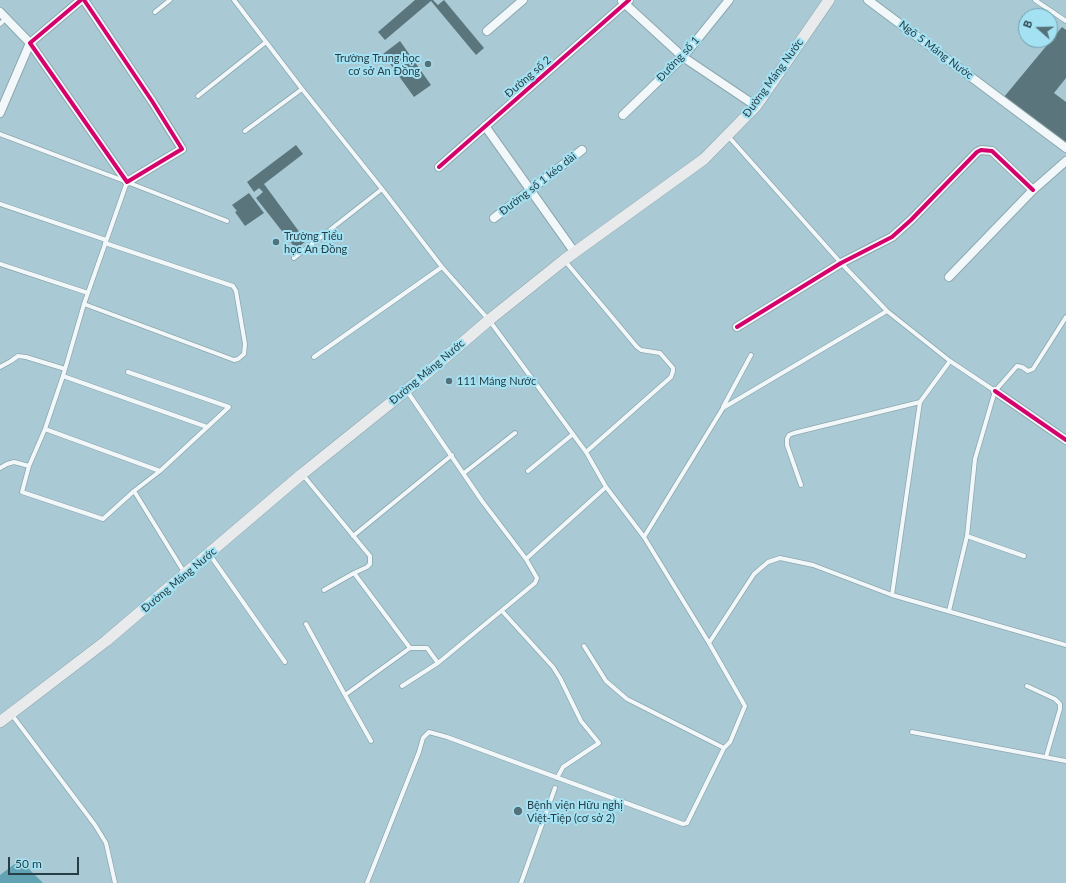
<!DOCTYPE html>
<meta charset="utf-8">
<style>
body{margin:0}
#map{position:relative;width:1066px;height:883px;overflow:hidden;background:#a9cad4;font-family:Lato,sans-serif}
canvas{display:block}
.north{position:absolute;left:1018px;top:8px;width:40px;height:40px;box-sizing:border-box;background:#a4e2f3;border:1px solid #72a1ae;border-radius:50%;rotate:290deg;font-size:11px;font-weight:700;line-height:16px;text-align:center;color:#263f46}
.north::after{content:'';display:block;margin:auto;width:14px;height:18px;background:#547078;clip-path:polygon(50% 0,100% 100%,50% 72%,0 100%)}
.scale{position:absolute;left:8px;top:857px;width:71px;height:18px;box-sizing:border-box;border:2px solid #263f46;border-top:0;padding-left:5px;font-size:12px;line-height:14px;white-space:nowrap;color:#263f46;-webkit-text-stroke:3px #a4e2f3;paint-order:stroke}
</style>
<div id="map">
<canvas width="1066" height="883"></canvas>
<div class="north">B</div>
<div class="scale">50 m</div>
</div>
<script>
const context = document.querySelector('canvas').getContext('2d');
context.lineJoin = 'round';
function paint(path, color) {
  context.fillStyle = color;
  context.fill(path, 'evenodd');
}
function toPath(rows) {
  const path = new Path2D();
  for (const r of rows) {
    path.moveTo(r[0], r[1]);
    for (let i = 2; i < r.length; i += 2) path.lineTo(r[i], r[i + 1]);
  }
  return path;
}
function trace(path, color, width, dash) {
  context.strokeStyle = color;
  context.lineWidth = width;
  context.lineCap = dash ? 'butt' : 'round';
  context.setLineDash(dash || []);
  context.stroke(path);
}
function label(font, color, halo, rows, align = 'center') {
  context.font = font + ' Lato,sans-serif';
  context.lineWidth = 4;
  context.setLineDash([]);
  context.textBaseline = 'middle';
  context.strokeStyle = halo;
  context.fillStyle = color;
  for (const [text, x, y, turn = 0] of rows) {
    context.save();
    context.translate(x, y);
    context.rotate((+turn || 0) * Math.PI / 180);
    context.textAlign = isNaN(turn) ? turn : align;
    if (halo) context.strokeText(text, 0, 0);
    context.fillText(text, 0, 0);
    context.restore();
  }
}
const water = toPath([
 [20,860,43,883,0,883,0,875]
]);
const building = toPath([
 [415,0,433,0,438,5,444,0,484,48,476,55,431,1,385,40,378,32],
 [1062,27,1066,30,1066,78,1054,93,1066,102,1066,143,1004,97],
 [400,41,431,85,414,97,383,54],
 [296,145,303,154,264,184,306,241,296,249,256,198,263,192,259,188,254,192,247,182],
 [249,193,264,213,245,226,235,212,237,211,232,205]
]);
const lane = toPath([
 [234,0,302,89,382,189,442,267,489,320,586,452,606,487,644,537,709,643,745,706,730,742,724,748,687,823,683,824,447,737,429,732,423,738,419,752,367,883],
 [1035,0,1066,21],
 [155,12,170,0],
 [0,24,5,19],
 [198,96,266,42],
 [245,131,302,89],
 [0,134,127,182,84,304,63,376,45,429,29,466,22,492,103,519,134,491,160,471,229,407,128,372],
 [728,136,841,263,887,311,950,361,995,391],
 [127,182,227,221],
 [0,204,106,240],
 [294,258,382,189],
 [565,261,637,347,641,350,660,353,673,368,673,371,671,377,586,452],
 [0,264,88,293],
 [84,304,234,360,238,359,244,354,245,344,236,291,233,286,105,243],
 [314,357,442,267],
 [0,367,11,361,18,356,26,357,65,369],
 [63,376,207,427],
 [407,391,482,501,526,559,606,487],
 [723,407,751,355],
 [45,429,160,471],
 [0,468,7,464,14,462,29,466],
 [528,471,573,434],
 [464,473,515,433],
 [303,475,370,556,370,564,367,567,354,573,410,648],
 [801,485,787,445,787,439,789,435,794,433,920,402],
 [134,491,184,572],
 [353,536,452,455],
 [967,536,1024,556],
 [644,537,723,408,887,311],
 [210,555,285,662],
 [324,590,354,573],
 [892,595,920,402,950,361],
 [502,611,553,667,560,678,581,721,599,743,563,767,557,778],
 [949,611,967,536,975,459,995,391,1017,366,1022,367,1028,371,1033,369,1066,317],
 [306,624,345,695],
 [709,643,754,574,768,562,780,558,813,565,892,595,1066,645],
 [584,646,606,681,627,699,724,748],
 [402,686,438,663,535,583,537,578,526,559],
 [1027,686,1055,699,1060,704,1060,709,1046,757],
 [12,715,95,825,106,843,115,883],
 [912,732,1066,761],
 [371,741,345,695,410,648,427,648,438,663],
 [521,883,555,788]
]);
const street = toPath([
 [81,0,30,43,127,182,182,149,152,101,84,0],
 [868,0,1066,148],
 [622,1,683,57,756,106],
 [0,12,30,43,0,113],
 [487,31,523,0],
 [623,115,683,57,729,0],
 [485,126,575,253],
 [439,167,629,0],
 [494,218,582,150],
 [949,277,1033,190,1066,161],
 [737,327,841,263,892,237,911,220,977,152,981,150,992,151,1033,190],
 [995,391,1066,440]
]);
const secondary = toPath([
 [0,722,106,641,302,474,419,380,489,320,564,260,704,159,756,106,829,0]
]);
const cycleway = toPath([
 [81,0,30,43,127,182,182,149,152,101,84,0],
 [439,167,629,0],
 [737,327,841,263,892,237,911,220,977,152,981,150,992,151,1033,190],
 [995,391,1066,440]
]);
const markers = [
 [428,64,4,"#547078"],
 [276,242,4,"#547078"],
 [449,381,4,"#547078"],
 [518,811,5,"#547078"]
];
const streetNames = [
 ["Ngõ 5 Máng Nước",936,50,37],
 ["Đường số 1",678,59,-47],
 ["Đường số 2",528,77,-41],
 ["Đường Máng Nước",773,78,-54],
 ["Đường số 1 kéo dài",538,184,-38],
 ["Đường Máng Nước",427,372,-40],
 ["Đường Máng Nước",179,580,-40]
];
const poiNames = [
 ["Trường Trung học",420,58,"right"],
 ["cơ sở An Đồng",420,71,"right"],
 ["Trường Tiểu",284,236],
 ["học An Đồng",284,249],
 ["111 Máng Nước",457,381],
 ["Bệnh viện Hữu nghị",527,805],
 ["Việt-Tiệp (cơ sở 2)",527,818]
];
paint(water, '#61a3b4');
paint(building, '#5b757c');
trace(lane, '#8da7af', 5.5);
trace(street, '#8da7af', 10);
trace(secondary, '#8da7af', 12);
trace(lane, '#f2f7f9', 4);
trace(street, '#f2f7f9', 8);
trace(secondary, '#e9eaeb', 11);
trace(cycleway, '#d6006c', 4);
for (const [x, y, r, color] of markers) {
  const dot = new Path2D();
  dot.arc(x, y, r, 0, 2 * Math.PI);
  context.fillStyle = color;
  context.fill(dot);
  trace(dot, '#a4e2f3', 1.5);
}
label('11px', '#263f46', '#a4e2f3', streetNames);
label('11px', '#263f46', '#a4e2f3', poiNames, 'left');
</script>
